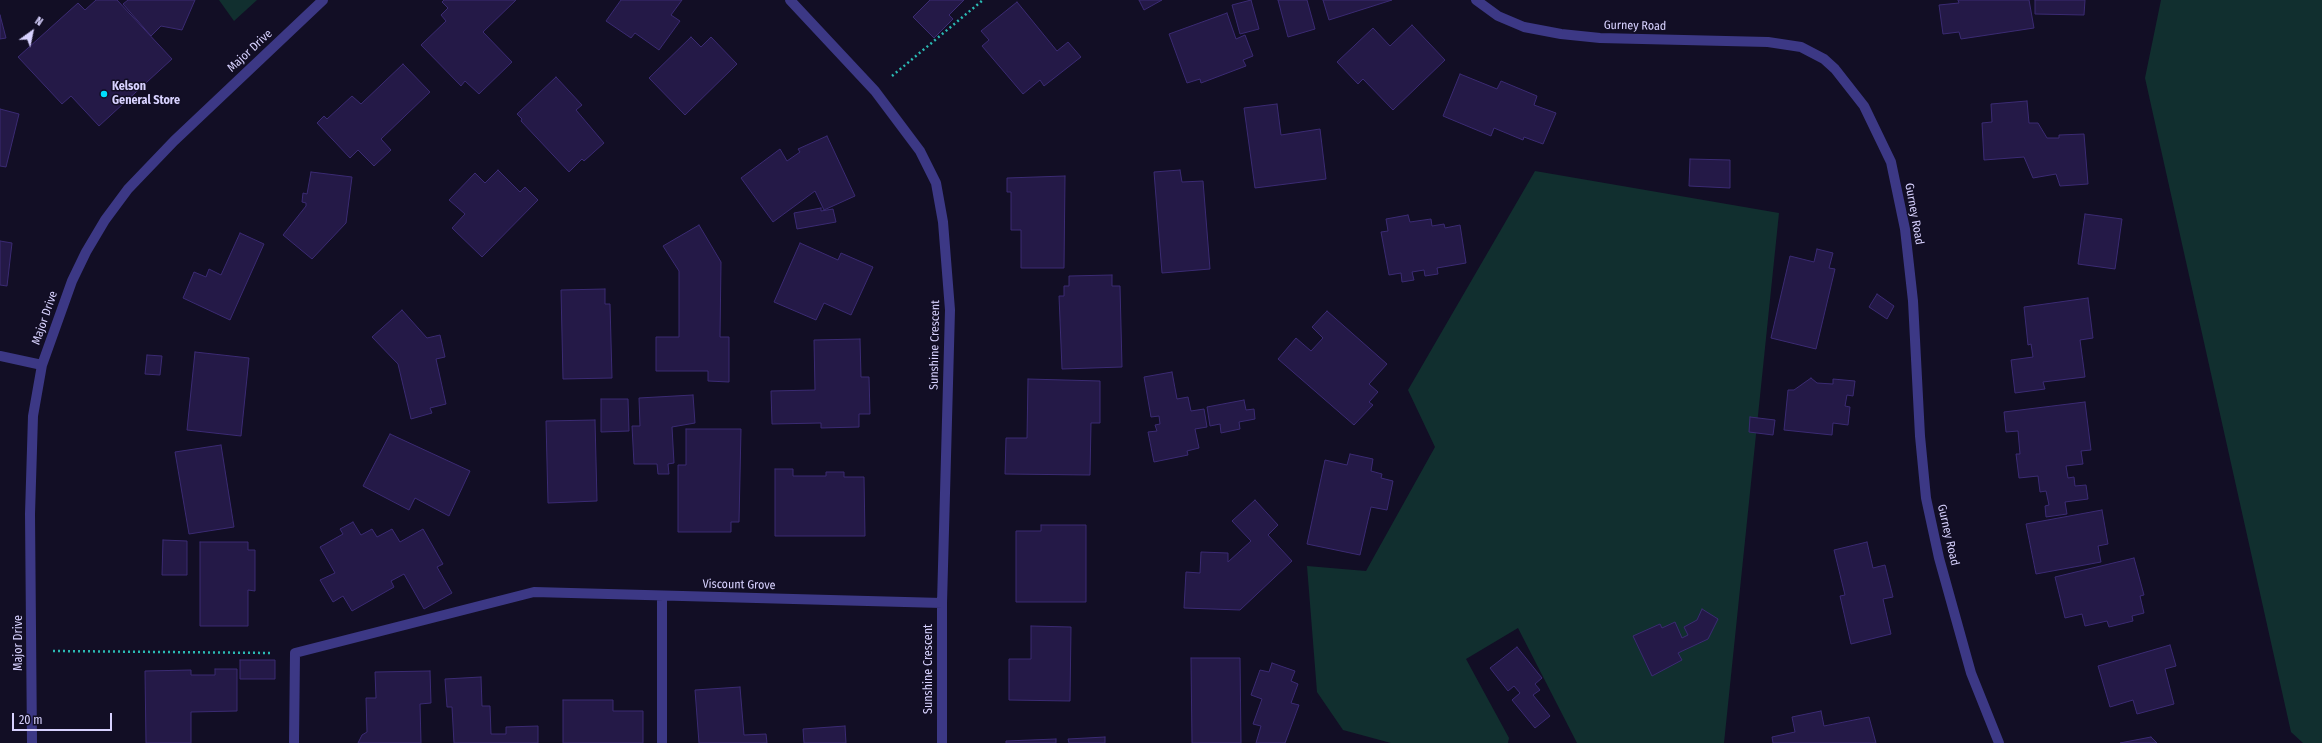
<!DOCTYPE html>
<style>
body{margin:0}
#map{position:relative;width:2322px;height:743px;overflow:hidden;background:#120e25;font-family:"Fira Sans Condensed",sans-serif}
canvas{display:block}
.north{position:absolute;left:12px;top:12px;width:40px;height:40px;-webkit-text-stroke:3px #120e25;paint-order:stroke;rotate:33deg;font-size:11px;font-weight:700;line-height:16px;text-align:center;color:#d8d2ff}
.north::after{content:'';display:block;margin:auto;width:14px;height:18px;background:#d8d2ff;clip-path:polygon(50% 0,100% 100%,50% 72%,0 100%)}
.scale{position:absolute;left:12px;top:713px;width:100px;height:18px;box-sizing:border-box;border:2px solid #d8d2ff;border-top:0;padding-left:5px;font-size:12px;line-height:14px;white-space:nowrap;color:#d8d2ff;-webkit-text-stroke:3px #120e25;paint-order:stroke}
</style>
<div id="map">
<canvas width="2322" height="743"></canvas>
<div class="north">N</div>
<div class="scale">20 m</div>
</div>
<script>
const context = document.querySelector('canvas').getContext('2d');
context.lineJoin = 'round';
function paint(path, color) {
  context.fillStyle = color;
  context.fill(path, 'evenodd');
}
function toPath(rows) {
  const path = new Path2D();
  for (const r of rows) {
    path.moveTo(r[0], r[1]);
    for (let i = 2; i < r.length; i += 2) path.lineTo(r[i], r[i + 1]);
  }
  return path;
}
function trace(path, color, width, dash) {
  context.strokeStyle = color;
  context.lineWidth = width;
  context.lineCap = dash ? 'butt' : 'round';
  context.setLineDash(dash || []);
  context.stroke(path);
}
function label(font, color, halo, rows, align = 'center') {
  context.font = font + ' "Fira Sans Condensed",sans-serif';
  context.lineWidth = 3;
  context.setLineDash([]);
  context.textBaseline = 'middle';
  context.strokeStyle = halo;
  context.fillStyle = color;
  for (const [text, x, y, turn = 0] of rows) {
    context.save();
    context.translate(x, y);
    context.rotate((+turn || 0) * Math.PI / 180);
    context.textAlign = isNaN(turn) ? turn : align;
    if (halo) context.strokeText(text, 0, 0);
    context.fillText(text, 0, 0);
    context.restore();
  }
}
const green = toPath([
 [219,0,257,0,234,21],
 [2161,0,2322,0,2322,743,2303,743,2291,732,2145,78],
 [1535,171,1779,213,1724,743,1577,743,1518,628,1466,659,1509,738,1508,743,1391,743,1343,730,1317,692,1307,566,1366,571,1435,447,1408,390]
]);
const building = toPath([
 [96,0,117,0,172,59,99,126,71,96,62,104,18,57,78,3,85,10,96,0],
 [128,0,195,0,182,30,161,26,151,36,123,4,128,0],
 [444,0,516,0,483,32,512,62,479,94,465,81,461,86,421,45,446,21,441,15,448,8,442,2,444,0],
 [621,0,682,0,671,15,680,21,659,50,635,33,631,38,606,21,621,0],
 [930,0,964,0,949,15,953,19,934,38,913,17,930,0],
 [1139,0,1162,0,1144,10,1139,0],
 [1251,0,1259,29,1240,34,1232,5,1251,0],
 [1278,0,1307,0,1315,29,1288,37,1278,0],
 [1323,0,1392,0,1329,20,1323,0],
 [1958,0,2029,0,2034,28,1961,39,1959,32,1943,34,1939,5,1959,3,1958,0],
 [2035,0,2085,0,2084,15,2035,14,2035,0],
 [1017,2,1057,51,1068,42,1081,57,1044,86,1040,80,1023,94,982,46,989,40,981,31,1017,2],
 [1227,13,1236,39,1245,35,1253,56,1243,60,1246,66,1201,83,1200,79,1187,83,1169,34,1227,13],
 [0,15,6,38,0,39,0,15],
 [1412,25,1445,60,1393,110,1363,79,1358,84,1337,62,1373,28,1390,46,1412,25],
 [691,37,701,47,711,37,737,64,685,115,649,78,691,37],
 [403,64,430,92,381,139,391,150,374,166,358,150,350,158,317,123,324,116,327,119,352,96,361,104,403,64],
 [1460,74,1497,89,1501,81,1537,96,1534,105,1556,113,1543,144,1524,137,1523,140,1494,128,1491,136,1443,116,1460,74],
 [556,77,582,105,576,110,604,143,584,161,582,159,569,172,521,121,522,119,517,114,556,77],
 [2027,101,2029,123,2038,123,2047,138,2059,138,2059,135,2084,134,2088,184,2060,186,2056,174,2033,178,2024,157,1984,160,1982,123,1992,122,1991,104,2027,101],
 [1277,104,1281,135,1320,129,1326,179,1255,188,1244,108,1277,104],
 [0,109,19,114,6,167,0,166,0,109],
 [827,136,855,196,824,210,815,191,773,222,741,178,780,149,787,161,800,152,798,149,827,136],
 [1690,159,1730,160,1730,188,1689,186,1690,159],
 [498,170,520,192,525,187,538,200,482,257,452,228,465,214,449,200,475,173,485,183,498,170],
 [1180,170,1182,182,1203,181,1210,269,1162,273,1154,172,1180,170],
 [311,172,352,177,346,223,312,259,283,235,306,206,306,203,302,202,303,193,307,194,311,172],
 [1065,176,1064,268,1021,268,1021,230,1011,230,1011,192,1007,192,1007,178,1065,176],
 [821,208,821,211,833,209,836,222,797,229,794,213,821,208],
 [2085,214,2122,219,2115,269,2078,264,2085,214],
 [1408,215,1410,222,1431,219,1432,226,1444,224,1445,228,1460,225,1466,263,1437,268,1438,274,1425,276,1424,270,1412,272,1414,280,1402,282,1401,273,1389,275,1381,232,1388,231,1386,219,1408,215],
 [699,225,721,262,720,337,729,337,729,382,708,381,708,371,656,371,656,337,679,337,679,271,663,246,699,225],
 [240,233,264,244,230,320,183,298,194,272,206,277,209,269,221,275,240,233],
 [0,241,12,243,7,286,0,285,0,241],
 [800,243,838,260,841,253,873,267,851,315,824,303,816,320,774,302,800,243],
 [1817,249,1833,253,1829,268,1835,269,1816,349,1771,338,1790,256,1814,262,1817,249],
 [1112,275,1112,286,1120,286,1122,367,1062,369,1059,296,1064,296,1064,286,1069,286,1069,276,1112,275],
 [605,289,605,304,610,304,612,378,563,379,561,290,605,289],
 [1877,294,1894,306,1887,319,1869,307,1877,294],
 [2088,298,2093,338,2080,340,2085,377,2043,382,2045,389,2015,393,2011,360,2033,357,2031,344,2028,345,2024,307,2088,298],
 [402,310,427,338,440,335,445,357,436,359,446,404,430,408,432,413,411,419,398,364,372,337,402,310],
 [1327,311,1387,364,1369,384,1378,392,1369,402,1373,405,1354,425,1278,359,1296,338,1311,351,1323,338,1312,327,1327,311],
 [860,339,861,377,869,377,870,414,859,414,859,427,821,428,821,423,772,424,771,391,815,390,814,340,860,339],
 [195,352,249,358,241,436,187,430,195,352],
 [147,355,162,356,160,375,145,374,147,355],
 [1172,372,1177,399,1188,397,1191,411,1204,409,1207,427,1195,429,1199,448,1187,451,1188,455,1154,462,1148,432,1157,431,1155,425,1160,424,1159,416,1151,417,1144,377,1172,372],
 [1811,378,1817,383,1833,384,1833,379,1855,381,1853,396,1847,395,1845,406,1850,407,1848,425,1833,423,1832,435,1784,430,1788,390,1794,390,1811,378],
 [1028,379,1100,381,1100,423,1091,423,1090,475,1005,474,1006,438,1027,438,1028,379],
 [693,395,695,423,672,427,674,463,668,464,669,474,658,474,657,464,634,464,632,426,640,426,639,398,693,395],
 [601,399,628,399,629,431,601,432,601,399],
 [1244,400,1246,410,1254,409,1255,419,1239,422,1240,429,1221,433,1220,424,1210,426,1207,407,1244,400],
 [2085,402,2091,450,2081,451,2083,464,2066,466,2068,478,2074,477,2075,486,2086,485,2088,499,2065,502,2067,514,2046,517,2045,506,2049,505,2046,491,2040,492,2038,476,2019,478,2016,454,2020,454,2018,431,2006,432,2004,412,2085,402],
 [1750,417,1775,420,1773,435,1749,432,1750,417],
 [595,420,597,501,548,503,546,421,595,420],
 [686,429,741,429,739,522,731,522,731,532,678,532,678,465,686,465,686,429],
 [390,434,470,471,449,516,415,498,409,510,363,486,390,434],
 [221,445,234,527,189,534,175,452,221,445],
 [1350,454,1373,459,1371,471,1382,474,1381,478,1393,481,1387,510,1371,507,1360,555,1307,544,1325,460,1347,465,1350,454],
 [775,469,793,469,793,476,826,476,826,472,844,472,844,477,864,477,865,536,775,536,775,469],
 [1255,500,1278,525,1268,535,1292,561,1240,610,1184,608,1186,572,1200,573,1201,552,1228,553,1228,562,1251,541,1232,521,1255,500],
 [2102,510,2108,544,2098,546,2101,562,2036,574,2026,524,2102,510],
 [353,522,361,535,372,529,377,537,392,529,400,542,423,529,443,564,437,567,452,593,424,609,404,574,391,581,394,587,352,611,343,596,333,602,320,580,335,573,320,547,343,534,340,529,353,522],
 [1041,525,1086,525,1086,602,1016,602,1016,531,1041,531,1041,525],
 [163,540,187,541,187,575,162,575,163,540],
 [200,542,248,542,248,550,255,550,255,591,248,590,248,626,200,626,200,542],
 [1867,542,1873,568,1885,565,1893,597,1883,599,1891,634,1851,644,1840,596,1845,595,1834,550,1867,542],
 [2134,558,2144,595,2140,596,2144,613,2132,616,2133,621,2109,627,2107,621,2085,626,2082,614,2065,618,2055,577,2134,558],
 [1702,609,1718,619,1708,639,1678,653,1682,660,1652,676,1633,636,1660,624,1662,628,1675,622,1682,638,1688,635,1684,627,1697,620,1702,609],
 [1031,626,1071,627,1070,701,1009,700,1009,659,1031,659,1031,626],
 [2170,645,2176,666,2165,669,2174,704,2137,714,2133,700,2110,707,2098,666,2170,645],
 [1517,647,1542,678,1535,684,1540,690,1533,695,1550,716,1535,728,1512,700,1520,693,1514,686,1508,691,1490,668,1517,647],
 [1191,658,1240,658,1241,743,1192,743,1191,658],
 [240,660,275,660,275,679,240,679,240,660],
 [1272,663,1295,671,1291,681,1298,684,1291,703,1299,705,1285,743,1256,743,1261,726,1253,724,1262,699,1251,695,1260,670,1269,672,1272,663],
 [215,669,237,669,237,711,191,712,191,743,146,743,145,671,191,670,191,675,215,675,215,669],
 [430,671,431,703,420,704,421,743,358,743,362,735,367,732,366,698,376,698,375,672,430,671],
 [481,677,482,706,490,706,491,734,506,734,506,727,538,726,538,743,454,743,452,707,447,707,445,679,481,677],
 [740,687,744,735,766,734,767,743,699,743,695,690,740,687],
 [563,700,613,700,613,711,643,711,643,743,563,743,563,700],
 [1821,711,1824,726,1869,717,1876,743,1773,743,1772,737,1795,732,1792,717,1821,711],
 [845,726,846,743,804,743,803,729,845,726],
 [1105,737,1105,743,1069,743,1068,739,1105,737],
 [2151,737,2157,743,2120,743,2151,737],
 [1056,739,1056,743,1006,743,1006,741,1056,739]
]);
const path = toPath([
 [892,76,983,0],
 [53,651,272,653]
]);
const minor = toPath([
 [790,0,875,91,920,151,936,183,943,222,950,310,942,603,942,743],
 [1476,0,1498,16,1524,27,1561,34,1600,38,1768,42,1801,47,1824,59,1835,69,1864,106,1891,162,1905,229,1913,301,1920,436,1926,498,1939,558,1971,673,1999,743],
 [0,356,42,365],
 [32,743,30,514,33,416,42,365,72,281,86,252,105,220,128,189,174,141,323,0],
 [294,743,295,653,534,592,942,603],
 [662,743,662,596]
]);
const markers = [
 [104,94,4,"#00defd"]
];
const streetNames = [
 ["Gurney Road",1635,26,1],
 ["Major Drive",250,51,-43],
 ["Gurney Road",1914,214,80],
 ["Major Drive",45,318,-71],
 ["Sunshine Crescent",935,345,-89],
 ["Gurney Road",1948,535,77],
 ["Viscount Grove",739,585,1],
 ["Major Drive",19,643,-90],
 ["Sunshine Crescent",929,669,-90]
];
const poiNames = [
 ["Kelson",112,87],
 ["General Store",112,101]
];
paint(green, '#112f2f');
paint(building, '#241947');
trace(building, '#3b2b73', 1);
trace(path, '#2bbab4', 2.5, [2, 3]);
trace(minor, '#3c3885', 10);
for (const [x, y, r, color] of markers) {
  const dot = new Path2D();
  dot.arc(x, y, r, 0, 2 * Math.PI);
  context.fillStyle = color;
  context.fill(dot);
  trace(dot, '#120e25', 1.5);
}
label('12px', '#d8d2ff', '#120e25', streetNames);
label('bold 12px', '#d8d2ff', '#120e25', poiNames, 'left');
</script>
